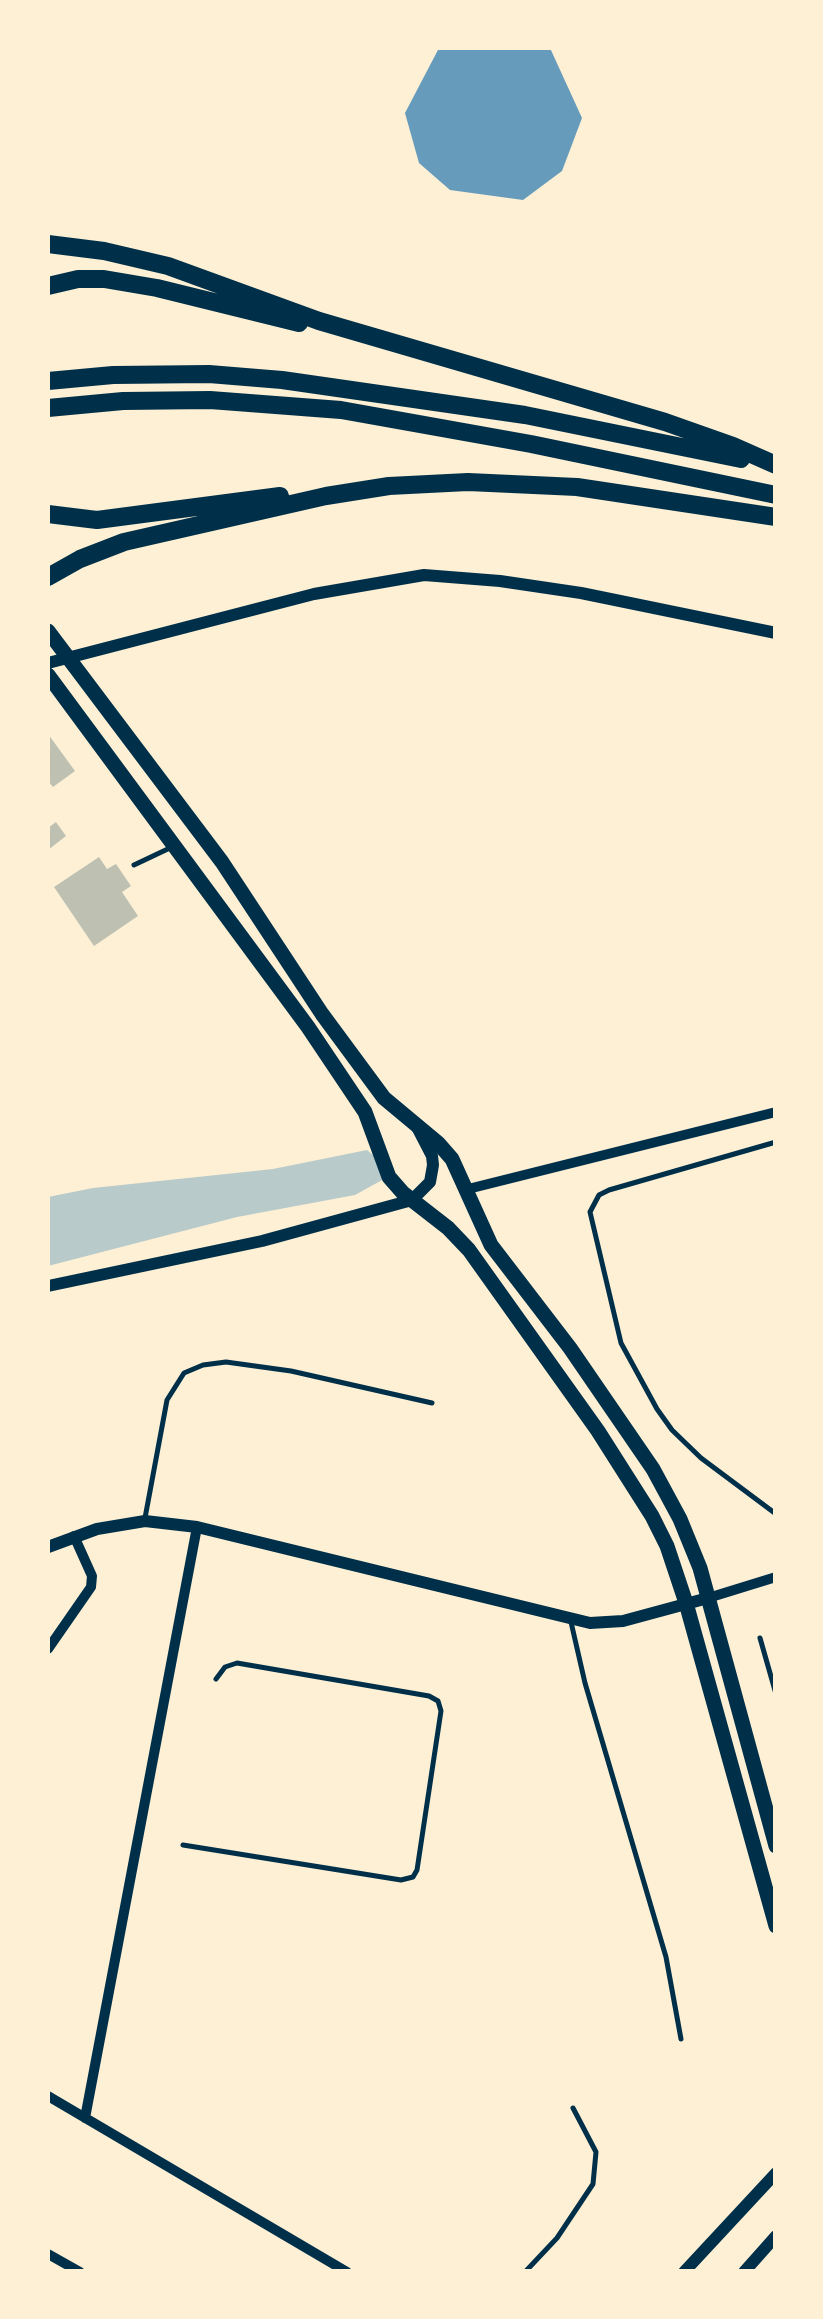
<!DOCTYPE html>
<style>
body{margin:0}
#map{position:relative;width:823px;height:2319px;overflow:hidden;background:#fdf0d5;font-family:Barlow,sans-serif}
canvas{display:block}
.frame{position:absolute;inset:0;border:50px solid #fdf0d5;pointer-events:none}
</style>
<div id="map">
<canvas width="823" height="2319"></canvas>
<div class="frame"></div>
</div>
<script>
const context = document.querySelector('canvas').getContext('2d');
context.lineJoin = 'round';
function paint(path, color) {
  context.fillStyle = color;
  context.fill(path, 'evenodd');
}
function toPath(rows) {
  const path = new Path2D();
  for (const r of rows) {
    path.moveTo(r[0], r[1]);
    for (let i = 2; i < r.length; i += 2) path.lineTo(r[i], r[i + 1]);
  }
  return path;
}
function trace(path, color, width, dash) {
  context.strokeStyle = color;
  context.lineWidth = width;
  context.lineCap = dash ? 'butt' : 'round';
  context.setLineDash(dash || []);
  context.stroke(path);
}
const green = toPath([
 [367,1150,384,1164,384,1179,355,1195,237,1217,48,1266,48,1197,93,1188,273,1169]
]);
const water = toPath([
 [439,48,550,48,582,118,562,171,523,200,450,190,419,163,405,113]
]);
const building = toPath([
 [48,734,75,771,53,787,48,781],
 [56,822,66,836,48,850,48,828],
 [99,857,107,869,116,864,131,886,122,892,138,916,94,946,54,887]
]);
const service = toPath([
 [134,865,172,847],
 [776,1142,609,1190,599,1195,590,1212,621,1343,657,1409,672,1430,701,1458,776,1514],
 [145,1518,167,1400,184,1373,203,1365,226,1362,291,1371,432,1403],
 [571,1622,585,1683,666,1957,681,2039],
 [760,1638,776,1694],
 [183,1845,401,1880,413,1877,417,1870,441,1711,438,1701,429,1696,237,1663,225,1667,216,1679],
 [525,2272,557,2238,593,2184,596,2152,573,2108]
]);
const minor = toPath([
 [468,1189,776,1112],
 [708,1598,776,1577],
 [48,1649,91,1587,92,1576,74,1536],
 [48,2096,347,2272],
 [85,2118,197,1527],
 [48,2254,80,2272]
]);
const tertiary = toPath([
 [48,663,314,594,424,575,500,581,581,593,776,633],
 [48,1286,262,1241,412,1200,430,1182,433,1165,432,1156,418,1129],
 [48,1547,97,1529,145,1521,197,1527,590,1623,623,1621,708,1598],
 [684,2272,776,2173],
 [744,2272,776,2236]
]);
const primary = toPath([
 [48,631,222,862,322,1014,384,1098,438,1143,452,1159,491,1245,570,1348,653,1469,680,1519,700,1568,776,1846],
 [48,675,308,1027,365,1112,389,1177,403,1193,448,1228,469,1250,598,1431,652,1516,667,1546,686,1603,776,1926]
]);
const motorway = toPath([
 [48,244,104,251,168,266,319,321,665,422,733,446,776,465],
 [48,286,78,279,104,279,157,288,299,323],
 [48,381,113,375,209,374,282,380,525,415,741,459],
 [48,408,123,401,210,400,341,410,531,444,776,495],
 [48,514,97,520,280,496],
 [48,577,80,559,124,542,326,496,389,486,468,482,577,487,776,517]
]);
paint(green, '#b9caca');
paint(water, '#669bbc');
paint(building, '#bec0b2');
trace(service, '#003049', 5);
trace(minor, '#003049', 10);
trace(tertiary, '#003049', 12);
trace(primary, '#003049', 15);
trace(motorway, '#003049', 18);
</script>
